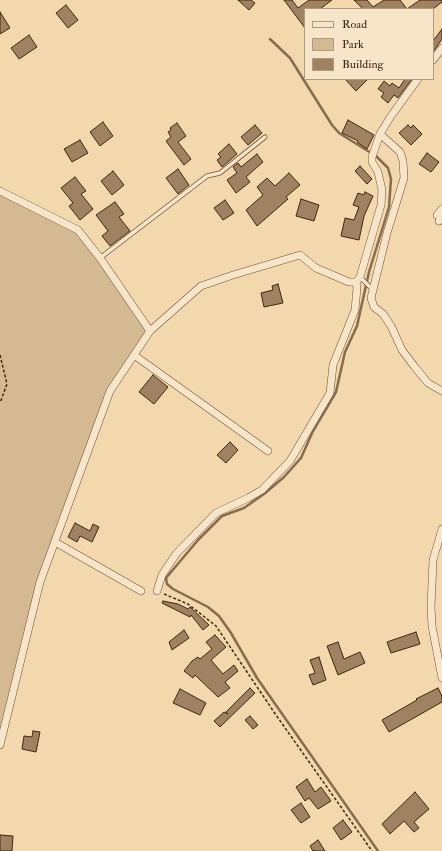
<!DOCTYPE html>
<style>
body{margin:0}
#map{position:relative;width:442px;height:851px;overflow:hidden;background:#f3d7ad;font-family:"IM FELL Double Pica",serif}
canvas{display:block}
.legend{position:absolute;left:304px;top:8px;width:130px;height:72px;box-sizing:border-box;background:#f7e5ca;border:1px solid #af997f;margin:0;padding:5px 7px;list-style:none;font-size:12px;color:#43260e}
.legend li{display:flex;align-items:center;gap:8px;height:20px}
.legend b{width:20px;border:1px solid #af997f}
</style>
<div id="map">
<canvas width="442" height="851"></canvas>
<ul class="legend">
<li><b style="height:5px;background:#f7e5ca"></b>Road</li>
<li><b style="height:11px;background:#d5b992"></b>Park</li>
<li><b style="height:11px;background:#9f8261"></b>Building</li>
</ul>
</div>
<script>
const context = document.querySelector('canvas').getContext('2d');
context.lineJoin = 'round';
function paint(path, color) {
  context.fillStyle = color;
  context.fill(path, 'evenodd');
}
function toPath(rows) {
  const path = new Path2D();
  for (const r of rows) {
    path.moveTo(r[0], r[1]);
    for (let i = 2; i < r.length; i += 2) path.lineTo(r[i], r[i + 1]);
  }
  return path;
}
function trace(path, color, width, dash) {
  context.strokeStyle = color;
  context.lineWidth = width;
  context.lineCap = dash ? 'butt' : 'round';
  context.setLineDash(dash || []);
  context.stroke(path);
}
const green = toPath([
 [0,191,78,230,150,331,110,391,40,582,0,745]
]);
const stream = toPath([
 [270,39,290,58,332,125,339,133,371,153],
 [375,155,388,168,391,179,389,207,369,272,357,326,345,352,336,392,313,431,301,458,284,477,264,494,244,508,222,516,198,540,166,578,167,584,173,589,208,607,219,616,231,633,257,678,378,851]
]);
const building = toPath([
 [238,0,251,0,255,3,249,10,238,0],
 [284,0,292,0,298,8,309,0,332,0,320,9,305,9,305,28,284,0],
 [354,0,367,0,373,7,384,0,400,0,407,9,363,9,354,0],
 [420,0,442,0,442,2,433,9,407,9,420,0],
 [66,5,78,20,68,28,56,13,66,5],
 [0,12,10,28,0,34,0,12],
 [442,29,442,39,433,52,433,41,442,29],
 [29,35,37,47,19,59,11,48,29,35],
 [345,79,368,79,356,91,345,79],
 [405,79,412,79,398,98,394,95,388,103,381,97,384,93,378,89,384,81,390,86,392,83,399,88,405,79],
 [348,120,374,135,367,149,357,142,358,141,342,133,348,120],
 [103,122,113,136,100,146,90,132,103,122],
 [177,123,186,136,178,142,191,159,184,165,166,141,171,137,168,132,171,130,170,128,177,123],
 [255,125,262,133,248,145,241,137,255,125],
 [408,125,411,128,413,125,422,134,411,145,399,133,408,125],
 [80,140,88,153,72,162,64,149,80,140],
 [229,144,237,154,222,167,217,160,221,157,218,154,229,144],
 [427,153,439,162,431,172,419,164,427,153],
 [257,154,263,162,246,177,250,182,236,193,227,180,237,173,233,167,238,163,241,167,257,154],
 [360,166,372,179,367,184,355,171,360,166],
 [178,169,189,185,178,194,166,178,178,169],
 [113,171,124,185,112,195,101,181,113,171],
 [289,173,300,185,286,197,288,199,257,226,246,210,263,195,257,187,267,178,275,186,289,173],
 [75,177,86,191,81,194,93,209,80,220,69,206,73,203,61,188,75,177],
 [365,192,373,196,364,216,359,240,341,236,345,218,354,220,359,207,353,205,358,193,364,195,365,192],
 [301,199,319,205,314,221,296,216,301,199],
 [225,200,234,213,223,220,214,208,225,200],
 [115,202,124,214,119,217,130,231,110,246,102,236,108,231,96,215,115,202],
 [278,284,283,303,264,307,261,293,273,290,272,286,278,284],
 [153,375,168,387,154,404,139,392,153,375],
 [230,442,238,450,226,463,217,455,230,442],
 [75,523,90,531,93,524,99,527,92,542,80,536,77,542,68,537,75,523],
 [163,601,178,604,188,609,190,607,209,625,203,630,191,615,190,617,162,603,163,601],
 [184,630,189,638,172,650,169,642,184,630],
 [416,632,420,644,391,653,387,642,416,632],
 [215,635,226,647,211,660,223,674,234,665,238,671,225,682,230,688,218,697,195,675,193,678,184,671,192,661,198,657,200,659,212,649,206,642,215,635],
 [338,642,344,659,360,652,365,663,338,675,327,646,338,642],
 [319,657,326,680,313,685,309,675,315,673,310,660,319,657],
 [250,688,255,693,220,727,214,721,224,712,228,714,226,712,250,688],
 [438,688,442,696,442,702,389,732,382,720,417,700,416,699,438,688],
 [180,689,206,703,200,715,173,703,180,689],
 [250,716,258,725,253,729,245,720,250,716],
 [33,731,40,732,36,752,22,749,24,736,32,737,33,731],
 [307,779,315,792,321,787,331,801,318,809,309,798,305,801,296,787,307,779],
 [415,792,429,809,414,822,419,828,414,832,404,821,390,834,382,824,415,792],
 [301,803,310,817,301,823,291,810,301,803],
 [343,820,352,832,341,840,333,828,343,820],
 [0,835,13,836,12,851,0,851,0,835],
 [318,840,325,851,313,851,310,846,318,840]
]);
const path = toPath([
 [0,355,7,384,0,403],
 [164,594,188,604,216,626,276,715,372,851]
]);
const lane = toPath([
 [100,258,207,176,220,173,265,137],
 [360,277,373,290]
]);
const street = toPath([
 [433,60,442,48],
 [380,134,400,152,403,161,404,178,387,233,371,298,374,307,383,314,391,326,402,350,414,366,428,383,442,391],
 [0,191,78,230,100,258,150,331],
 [439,221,442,217,437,215,442,209],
 [134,355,268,451],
 [442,529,433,560,431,607,432,626,442,678],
 [55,542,141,591],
 [157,591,162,575,176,554,216,513,248,498,262,490,290,461,330,393,333,365,355,310,357,288,356,282],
 [0,745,40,582,110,391,150,331,201,286,233,275,300,255,316,268,349,282,356,282,360,277,381,205,382,190,378,172,372,162,372,157,380,134,391,116,418,79]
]);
paint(green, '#d5b992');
trace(stream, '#896c4d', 2.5);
paint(building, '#9f8261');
trace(building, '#43260e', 1);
trace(lane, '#6f5236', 5);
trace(street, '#6f5236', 8);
trace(path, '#43260e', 1.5, [3, 2]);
trace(lane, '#f7e5ca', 3.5);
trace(street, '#f7e5ca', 7);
</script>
